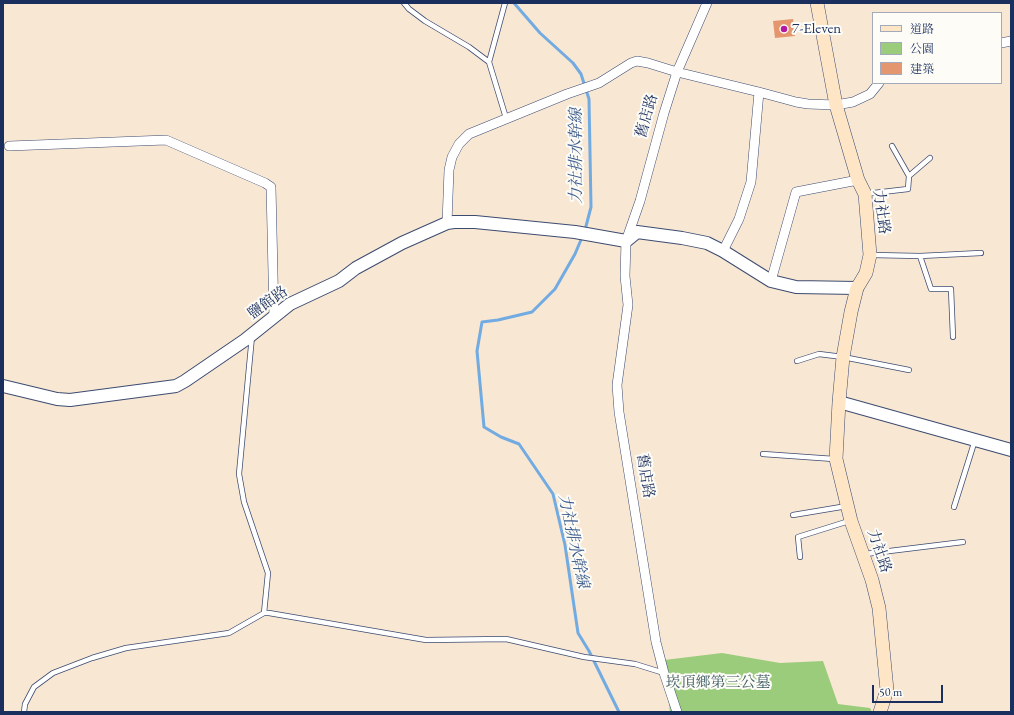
<!DOCTYPE html>
<meta charset="utf-8">
<style>
body{margin:0}
#map{position:relative;width:1014px;height:715px;overflow:hidden;background:#f8e7d3;font-family:"EB Garamond","Noto Serif TC",serif}
canvas{display:block}
.frame{position:absolute;inset:0;border:4px solid #1b2f5e;pointer-events:none}
.legend{position:absolute;left:872px;top:12px;width:130px;height:72px;box-sizing:border-box;background:#fdfcf7;border:1px solid #a3aaba;margin:0;padding:5px 7px;list-style:none;font-size:12px;color:#1b2f5e}
.legend li{display:flex;align-items:center;gap:8px;height:20px}
.legend b{width:20px;border:1px solid #a3aaba}
.scale{position:absolute;left:872px;top:685px;width:71px;height:18px;box-sizing:border-box;border:2px solid #1b2f5e;border-top:0;padding-left:5px;font-size:12px;line-height:14px;white-space:nowrap;color:#1b2f5e;-webkit-text-stroke:3px #fdfcf7;paint-order:stroke}
</style>
<div id="map">
<canvas width="1014" height="715"></canvas>
<div class="frame"></div>
<ul class="legend">
<li><b style="height:5px;background:#fde5c5"></b>道路</li>
<li><b style="height:11px;background:#9acc7c"></b>公園</li>
<li><b style="height:11px;background:#e4966e"></b>建築</li>
</ul>
<div class="scale">50 m</div>
</div>
<script>
const context = document.querySelector('canvas').getContext('2d');
context.lineJoin = 'round';
function paint(path, color) {
  context.fillStyle = color;
  context.fill(path, 'evenodd');
}
function toPath(rows) {
  const path = new Path2D();
  for (const r of rows) {
    path.moveTo(r[0], r[1]);
    for (let i = 2; i < r.length; i += 2) path.lineTo(r[i], r[i + 1]);
  }
  return path;
}
function trace(path, color, width, dash) {
  context.strokeStyle = color;
  context.lineWidth = width;
  context.lineCap = dash ? 'butt' : 'round';
  context.setLineDash(dash || []);
  context.stroke(path);
}
function label(font, color, halo, rows, align = 'center') {
  context.font = font + ' "EB Garamond","Noto Serif TC",serif';
  context.lineWidth = 4;
  context.setLineDash([]);
  context.textBaseline = 'middle';
  context.strokeStyle = halo;
  context.fillStyle = color;
  for (const [text, x, y, turn = 0] of rows) {
    context.save();
    context.translate(x, y);
    context.rotate((+turn || 0) * Math.PI / 180);
    context.textAlign = isNaN(turn) ? turn : align;
    if (halo) context.strokeText(text, 0, 0);
    context.fillText(text, 0, 0);
    context.restore();
  }
}
const green = toPath([
 [722,653,780,663,823,661,838,704,870,708,872,712,670,712,667,689,656,661]
]);
const stream = toPath([
 [514,3,540,33,573,63,581,74,589,99,591,207,585,230],
 [583,235,575,254,555,289,532,312,498,320,482,322,477,351,484,427,501,437,519,444,553,494,565,545,578,633,589,651,619,712]
]);
const building = toPath([
 [793,19,795,36,775,38,773,21]
]);
const service = toPath([
 [404,3,409,9,425,21,469,47,489,62,506,118],
 [489,62,505,3],
 [892,146,909,176],
 [865,194,908,189,909,176,930,158],
 [872,255,920,256,981,253],
 [920,256,931,289,951,289,953,337],
 [252,336,239,474,244,502,268,573,264,613],
 [797,361,819,354,843,357,909,370],
 [763,454,834,459],
 [954,507,975,440],
 [793,515,847,506],
 [865,554,963,542],
 [800,557,798,537,849,521],
 [24,712,25,704,34,687,53,673,92,658,126,648,229,633,264,613,269,613,426,640,506,639,584,657,635,664,664,673]
]);
const minor = toPath([
 [1001,43,1011,41],
 [9,146,166,140,265,183,271,187,274,317],
 [447,223,449,170,452,157,459,144,469,134,567,94,599,83,631,63,637,61,648,63,677,72,759,92,796,102,808,104,836,105,853,102,870,94,879,83],
 [723,251,739,219,751,182,759,92],
 [771,281,796,192,858,180],
 [677,712,664,673,656,642,619,412,617,385,628,305,625,276,626,241,640,201,664,113,677,72,707,3]
]);
const tertiary = toPath([
 [3,386,57,399,70,400,176,386,185,381,245,340,290,304,339,281,356,268,402,243,447,223,454,222,475,222,575,232,626,241,637,232,682,238,707,243,723,251,771,281,796,287,857,288],
 [839,402,1011,450]
]);
const secondary = toPath([
 [817,3,836,105,858,180,865,194,870,255,866,273,857,288,851,312,843,357,839,402,836,459,851,521,872,580,879,608,887,690,880,712]
]);
const markers = [
 [784,29,4,"#b5179e"]
];
const poiNames = [
 ["7-Eleven",792,29]
];
const streetNames = [
 ["舊店路",647,116,-74],
 ["力社路",881,212,82],
 ["鹽館路",268,303,-36],
 ["舊店路",645,476,81],
 ["力社路",879,551,71]
];
const parkNames = [
 ["崁頂鄉第三公墓",718,683]
];
const waterNames = [
 ["力社排水幹線",577,156,-90],
 ["力社排水幹線",573,541,78]
];
paint(green, '#9acc7c');
trace(stream, '#72abe2', 3);
paint(building, '#e4966e');
trace(service, '#3c4b70', 6);
trace(minor, '#3c4b70', 10);
trace(tertiary, '#3c4b70', 14);
trace(secondary, '#3c4b70', 14);
trace(service, '#fff', 4.5);
trace(minor, '#fff', 9);
trace(tertiary, '#fff', 12);
trace(secondary, '#fde5c5', 13);
for (const [x, y, r, color] of markers) {
  const dot = new Path2D();
  dot.arc(x, y, r, 0, 2 * Math.PI);
  context.fillStyle = color;
  context.fill(dot);
  trace(dot, '#fdfcf7', 1.5);
}
label('15px', '#1b2f5e', '#fdfcf7', poiNames, 'left');
label('15px', '#1b2f5e', '#fdfcf7', streetNames);
label('15px', '#415e67', '#fdfcf7', parkNames);
label('italic 16px', '#395a8c', '#fdfcf7', waterNames);
</script>
